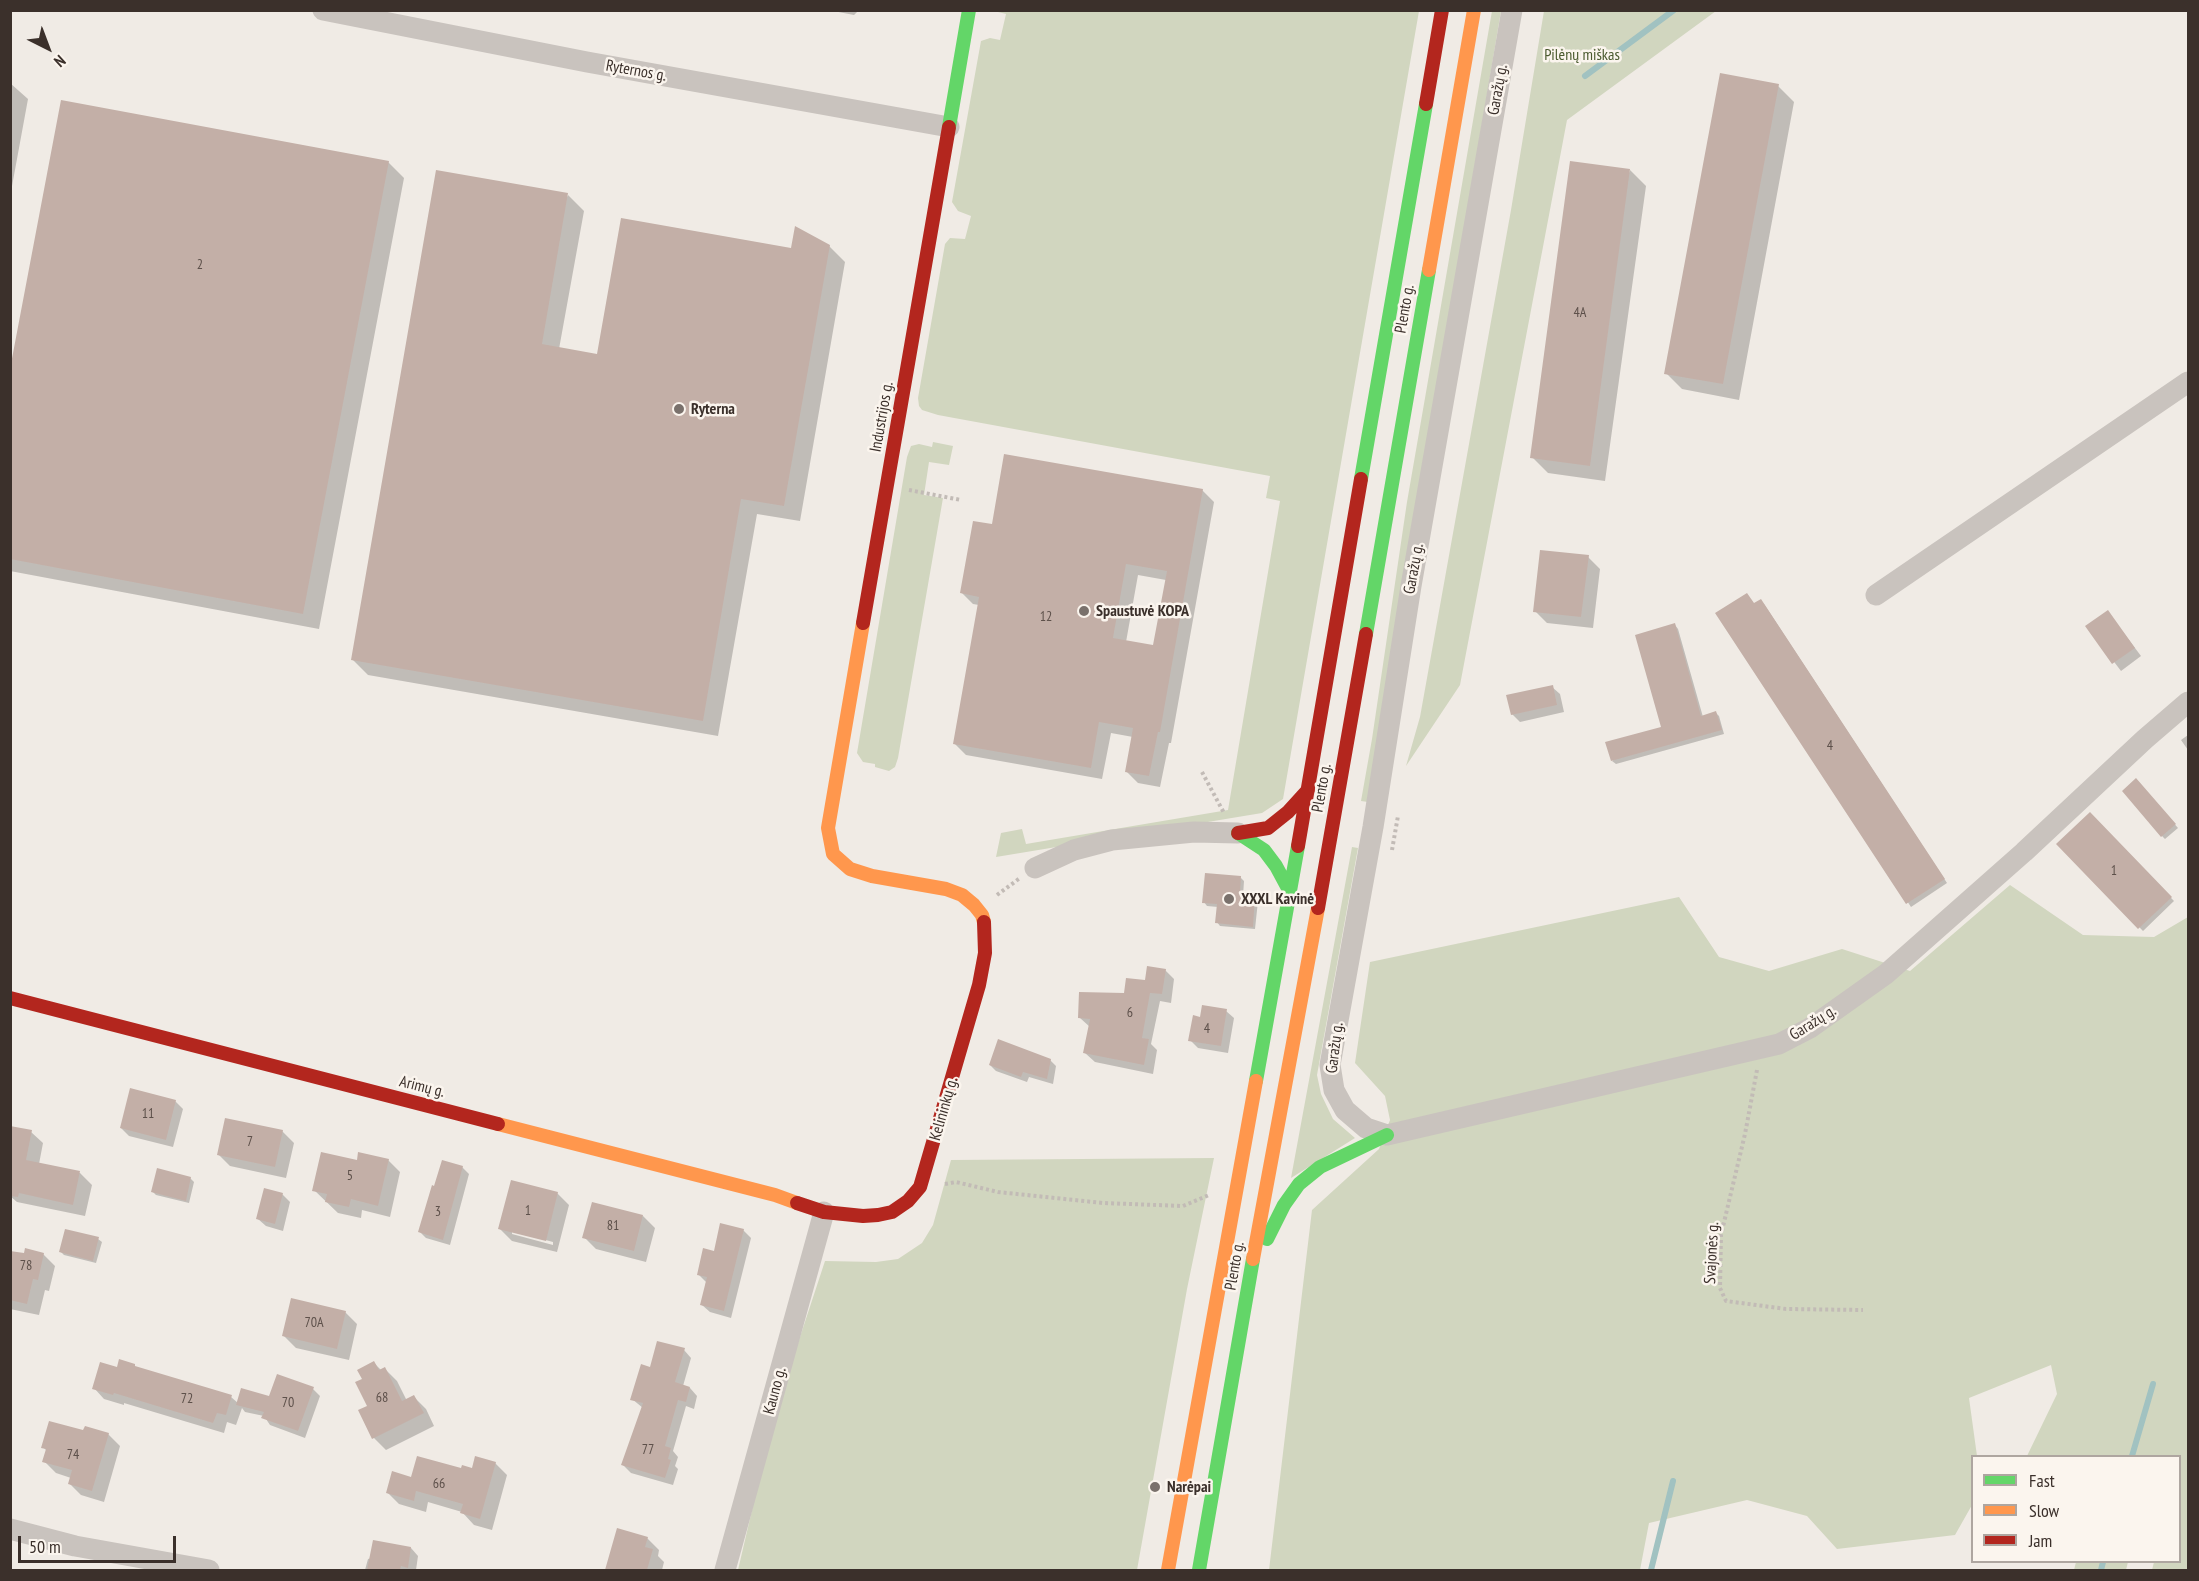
<!DOCTYPE html>
<meta charset="utf-8">
<style>
body{margin:0}
#map{position:relative;width:2199px;height:1581px;overflow:hidden;background:#f0ebe5;font-family:"PT Sans Narrow",sans-serif}
canvas{display:block}
.frame{position:absolute;inset:0;border:12px solid #3b302b;pointer-events:none}
.legend{position:absolute;left:1971px;top:1455px;width:210px;height:108px;box-sizing:border-box;background:#fbf5ee;border:2px solid #aea6a0;margin:0;padding:8px 10px;list-style:none;font-size:18px;color:#3b302b}
.legend li{display:flex;align-items:center;gap:12px;height:30px}
.legend b{width:30px;border:2px solid #aea6a0}
.north{position:absolute;left:18px;top:18px;width:60px;height:60px;-webkit-text-stroke:4px #fbf5ee;paint-order:stroke;rotate:138deg;font-size:16px;font-weight:700;line-height:24px;text-align:center;color:#3b302b}
.north::after{content:'';display:block;margin:auto;width:21px;height:27px;background:#3b302b;clip-path:polygon(50% 0,100% 100%,50% 72%,0 100%)}
.scale{position:absolute;left:18px;top:1536px;width:158px;height:27px;box-sizing:border-box;border:3px solid #3b302b;border-top:0;padding-left:8px;font-size:18px;line-height:21px;white-space:nowrap;color:#3b302b;-webkit-text-stroke:4px #fbf5ee;paint-order:stroke}
</style>
<div id="map">
<canvas width="2199" height="1581"></canvas>
<div class="frame"></div>
<ul class="legend">
<li><b style="height:8px;background:#63d668"></b>Fast</li>
<li><b style="height:8px;background:#ff974d"></b>Slow</li>
<li><b style="height:8px;background:#b3261e"></b>Jam</li>
</ul>
<div class="north">N</div>
<div class="scale">50 m</div>
</div>
<script>
const context = document.querySelector('canvas').getContext('2d');
context.lineJoin = 'round';
function paint(path, color) {
  context.fillStyle = color;
  context.fill(path, 'evenodd');
}
function toPath(rows) {
  const path = new Path2D();
  for (const r of rows) {
    path.moveTo(r[0], r[1]);
    for (let i = 2; i < r.length; i += 2) path.lineTo(r[i], r[i + 1]);
  }
  return path;
}
function trace(path, color, width, dash) {
  context.strokeStyle = color;
  context.lineWidth = width;
  context.lineCap = dash ? 'butt' : 'round';
  context.setLineDash(dash || []);
  context.stroke(path);
}
function label(font, color, halo, rows, align = 'center') {
  context.font = font + ' "PT Sans Narrow",sans-serif';
  context.lineWidth = 5;
  context.setLineDash([]);
  context.textBaseline = 'middle';
  context.strokeStyle = halo;
  context.fillStyle = color;
  for (const [text, x, y, turn = 0] of rows) {
    context.save();
    context.translate(x, y);
    context.rotate((+turn || 0) * Math.PI / 180);
    context.textAlign = isNaN(turn) ? turn : align;
    if (halo) context.strokeText(text, 0, 0);
    context.fillText(text, 0, 0);
    context.restore();
  }
}
const green = toPath([
 [994,11,1419,11,1283,799,1262,813,996,857,1001,833,1022,829,1026,844,1228,810,1280,501,1266,498,1270,476,938,415,922,410,919,406,918,398,945,244,950,238,965,239,971,216,958,211,952,202,981,41,990,38,1000,40,1006,14],
 [1492,11,1501,11,1368,802,1361,801,1372,739,1407,502],
 [1544,11,1716,11,1567,120,1460,685,1406,766,1420,717,1511,210],
 [933,442,953,446,949,465,929,462,924,495,943,498,898,758,895,767,889,771,875,767,875,764,863,762,857,753,907,457,911,446,919,444,932,447],
 [1352,847,1358,848,1317,1075,1321,1094,1333,1119,1355,1138,1291,1178],
 [2010,885,2083,935,2154,937,2188,917,2188,1570,2152,1570,2154,1562,2180,1562,2180,1456,2027,1456,2057,1394,2051,1365,1969,1398,1977,1456,1972,1456,1972,1505,1955,1535,1837,1549,1807,1516,1747,1500,1649,1523,1640,1570,1269,1570,1312,1210,1379,1149,1390,1120,1385,1096,1355,1063,1370,962,1679,897,1719,957,1769,971,1842,949,1910,971],
 [1214,1158,1187,1289,1137,1570,738,1570,774,1416,825,1261,876,1262,898,1259,922,1243,933,1225,951,1160],
 [2076,1562,2128,1562,2126,1570,2074,1570]
]);
const shadow = toPath([
 [828,10,859,10,854,15],
 [10,83,28,99,10,197],
 [1778,86,1794,102,1739,400,1682,389,1666,373],
 [388,162,404,178,319,629,10,571,10,377],
 [1630,170,1646,186,1605,481,1548,473,1532,457],
 [568,195,584,211,559,349,598,355,792,249,829,246,845,262,800,521,757,514,718,736,368,675,352,659],
 [1202,490,1214,502,1171,743,1169,743,1160,787,1138,783,1126,771,1133,737,1111,733,1102,779,966,755,954,743,979,605,973,604,962,593,993,525],
 [1138,575,1166,580,1155,647,1126,642],
 [1588,557,1600,569,1593,628,1547,623,1535,611],
 [1754,604,1764,604,1947,883,1911,907,1717,614],
 [2108,612,2141,656,2121,671,2087,626],
 [1675,625,1678,629,1703,717,1716,713,1719,716,1724,734,1616,764,1612,761,1662,728],
 [1552,687,1560,694,1564,712,1520,722,1512,714],
 [2188,735,2188,750,2181,740],
 [2140,784,2178,828,2165,839,2162,836],
 [2089,814,2174,901,2143,931,2058,844],
 [1241,878,1244,881,1243,896,1255,897,1258,901,1255,929,1220,926,1217,922,1218,907,1207,906,1204,902],
 [1165,970,1174,979,1171,1003,1160,1001,1151,1044,1157,1050,1153,1074,1095,1062,1085,1053,1090,1027,1080,1018,1125,995],
 [1226,1011,1234,1018,1228,1053,1198,1048,1190,1040,1201,1018],
 [1050,1060,1056,1066,1053,1084,1029,1077,1027,1082,996,1071,990,1065],
 [175,1101,183,1109,173,1147,129,1136,121,1128],
 [282,1131,294,1143,286,1178,230,1166,218,1154],
 [31,1132,43,1143,39,1164,80,1173,92,1185,85,1216,17,1202,10,1196],
 [388,1160,400,1172,390,1217,362,1210,361,1218,338,1213,314,1190,358,1162],
 [462,1167,469,1174,450,1245,426,1238,420,1232],
 [190,1178,194,1182,189,1203,156,1195,153,1192],
 [557,1193,569,1205,557,1252,512,1241,500,1229],
 [512,1231,553,1242,553,1245,512,1234],
 [282,1194,290,1202,283,1231,266,1226,258,1219],
 [643,1216,655,1228,646,1262,596,1249,584,1237],
 [743,1230,751,1238,731,1318,710,1312,702,1305,706,1282,698,1274,715,1253],
 [98,1239,102,1242,96,1263,64,1255,61,1252],
 [10,1252,25,1255,43,1254,55,1266,49,1291,45,1290,39,1315,10,1309],
 [345,1312,357,1324,349,1360,296,1348,284,1336],
 [684,1350,691,1358,683,1386,690,1388,697,1396,694,1409,686,1406,673,1451,678,1457,675,1466,678,1469,673,1485,631,1473,623,1465,643,1408,632,1399,651,1369],
 [374,1363,382,1371,385,1369,397,1381,407,1401,414,1397,426,1409,434,1426,386,1450,374,1438,360,1411,369,1406,364,1379],
 [118,1369,137,1369,231,1397,238,1403,313,1389,320,1396,305,1438,270,1425,264,1416,245,1412,242,1408,236,1425,227,1422,224,1433,124,1403,124,1405,104,1399,94,1388],
 [84,1432,108,1434,120,1446,104,1502,81,1495,69,1483,71,1478,56,1473,44,1461,47,1451,43,1447],
 [495,1463,507,1475,492,1530,474,1525,462,1512,428,1502,426,1512,399,1504,387,1492,412,1478,462,1470,473,1470],
 [618,1530,647,1538,659,1550,658,1556,664,1562,662,1570,607,1570],
 [411,1548,418,1556,416,1570,365,1570,368,1559]
]);
const stream = toPath([
 [1585,76,1674,10],
 [2132,1456,2153,1384],
 [1651,1570,1673,1481],
 [2101,1570,2103,1562]
]);
const building = toPath([
 [1720,73,1779,84,1723,384,1664,374],
 [61,100,389,161,303,614,10,559,10,369],
 [1570,161,1630,169,1590,466,1530,458],
 [436,170,568,193,542,344,597,354,621,218,791,248,795,226,830,245,784,506,741,499,703,721,351,660],
 [1004,454,1203,489,1160,732,1158,732,1149,776,1125,772,1133,728,1099,722,1091,768,953,744,979,597,960,593,973,521,992,524],
 [1126,564,1167,571,1153,645,1113,638],
 [1540,550,1589,555,1581,617,1533,612],
 [1747,593,1754,603,1761,599,1945,879,1906,904,1715,613],
 [2108,610,2135,648,2112,664,2085,626],
 [1675,623,1701,716,1716,711,1722,730,1611,761,1605,742,1661,727,1635,635],
 [1553,685,1557,705,1511,715,1506,695],
 [2136,778,2176,824,2161,837,2122,791],
 [2090,812,2172,897,2138,929,2056,844],
 [1205,873,1241,876,1240,894,1255,896,1253,927,1215,923,1217,904,1202,903],
 [1147,966,1166,969,1162,994,1150,993,1142,1038,1149,1039,1144,1065,1083,1053,1090,1019,1078,1018,1079,992,1124,993,1126,978,1145,980],
 [1202,1005,1227,1009,1221,1046,1188,1041,1193,1015,1200,1017],
 [998,1039,1051,1059,1047,1079,1023,1072,1021,1077,989,1065],
 [130,1088,176,1100,166,1140,120,1128],
 [225,1118,283,1130,275,1167,217,1155],
 [10,1126,32,1130,26,1160,80,1171,73,1205,19,1193,18,1197,10,1196],
 [321,1152,357,1160,358,1152,389,1159,378,1206,351,1199,349,1207,325,1202,327,1194,312,1191],
 [442,1160,463,1166,443,1240,418,1232,432,1185,434,1186],
 [157,1168,191,1177,186,1201,151,1192],
 [511,1180,558,1192,546,1241,498,1229],
 [264,1188,283,1193,275,1224,256,1219],
 [592,1202,643,1215,634,1251,582,1238],
 [720,1223,744,1229,724,1311,700,1305,707,1277,697,1275,703,1248,714,1251],
 [65,1229,99,1237,93,1261,59,1252],
 [25,1248,44,1253,38,1280,33,1279,27,1304,10,1300,10,1251,24,1253],
 [291,1298,346,1311,337,1349,282,1336],
 [657,1341,685,1348,675,1382,690,1387,686,1402,678,1400,665,1446,671,1448,668,1459,671,1460,665,1478,621,1465,643,1403,630,1400,641,1364,650,1367],
 [119,1359,135,1364,135,1366,232,1395,226,1415,217,1413,213,1423,114,1393,113,1395,92,1389,100,1362,117,1367],
 [374,1361,379,1370,385,1367,402,1401,414,1395,424,1413,372,1439,358,1410,367,1406,355,1382,362,1379,357,1370],
 [277,1374,314,1387,298,1431,261,1418,264,1412,236,1405,241,1388,269,1396],
 [49,1421,83,1430,85,1426,109,1433,92,1491,68,1484,72,1470,42,1462,46,1449,41,1448],
 [417,1456,461,1468,462,1465,472,1468,475,1456,496,1462,480,1519,460,1513,463,1504,416,1491,414,1501,386,1493,392,1471,411,1477],
 [617,1528,648,1537,645,1547,653,1549,647,1570,605,1570],
 [373,1540,411,1547,408,1568,401,1566,400,1570,367,1570]
]);
const path = toPath([
 [909,490,961,500],
 [1202,772,1224,813],
 [1392,850,1398,816],
 [997,895,1020,878],
 [1757,1070,1745,1134,1721,1235,1720,1288,1726,1301,1786,1309,1863,1310],
 [945,1184,956,1182,998,1192,1103,1203,1183,1206,1209,1195]
]);
const street = toPath([
 [323,10,587,62,949,127],
 [1512,10,1411,586,1373,827,1330,1065,1334,1090,1345,1110,1366,1128,1387,1135,1779,1044,1810,1028,1886,974,2024,852,2145,739,2188,702],
 [1876,595,2188,382],
 [1035,868,1074,850,1112,840,1194,832,1238,833],
 [10,1529,75,1546,209,1570],
 [725,1570,824,1212]
]);
const fast = toPath([
 [949,127,969,10],
 [1361,479,1426,104],
 [1366,634,1429,270],
 [1238,833,1264,850,1276,866,1290,892],
 [1256,1081,1298,846],
 [1267,1239,1284,1205,1299,1184,1320,1167,1387,1135],
 [1199,1570,1253,1259]
]);
const slow = toPath([
 [1429,270,1474,10],
 [863,623,828,828,833,854,850,869,872,876,946,889,962,895,974,905,982,915,984,922],
 [498,1124,775,1195,797,1203],
 [1253,1259,1318,908],
 [1168,1570,1256,1081]
]);
const jam = toPath([
 [1426,104,1442,10],
 [863,623,949,127],
 [1238,833,1268,828,1288,812,1308,790],
 [1298,846,1361,479],
 [1318,908,1366,634],
 [10,998,498,1124],
 [797,1203,824,1212,863,1216,878,1215,892,1212,908,1201,920,1187,979,985,985,953,984,922]
]);
const markers = [
 [679,409,6,"#7a716c"],
 [1084,611,6,"#7a716c"],
 [1229,899,6,"#7a716c"],
 [1155,1487,6,"#7a716c"]
];
const numberNames = [
 ["2",200,265],
 ["4A",1580,313],
 ["12",1046,617],
 ["4",1830,746],
 ["1",2114,871],
 ["6",1130,1013],
 ["4",1207,1029],
 ["11",148,1114],
 ["7",250,1142],
 ["5",350,1176],
 ["1",528,1211],
 ["3",438,1212],
 ["81",613,1226],
 ["78",26,1266],
 ["70A",314,1323],
 ["68",382,1398],
 ["72",187,1399],
 ["70",288,1403],
 ["77",648,1450],
 ["74",73,1455],
 ["66",439,1484]
];
const parkNames = [
 ["Pilėnų miškas",1582,55]
];
const streetNames = [
 ["Ryternos g.",636,71,10],
 ["Garažų g.",1498,90,-80],
 ["Plento g.",1405,309,-80],
 ["Industrijos g.",882,417,-80],
 ["Garažų g.",1414,569,-80],
 ["Plento g.",1322,788,-80],
 ["Garažų g.",1813,1023,-32],
 ["Garažų g.",1335,1048,-83],
 ["Arimų g.",422,1087,14],
 ["Kelininkų g.",944,1109,-74],
 ["Svajonės g.",1712,1253,-87],
 ["Plento g.",1235,1266,-80],
 ["Kauno g.",775,1391,-75]
];
const poiNames = [
 ["Ryterna",691,409],
 ["Spaustuvė KOPA",1096,611],
 ["XXXL Kavinė",1241,899],
 ["Narėpai",1167,1487]
];
paint(green, '#d1d6bf');
paint(shadow, '#0003');
trace(stream, '#a1c2c1', 6);
paint(building, '#c3afa7');
trace(path, '#c2bbb6', 4, [3, 3]);
trace(street, '#c9c3be', 21);
trace(fast, '#63d668', 14);
trace(slow, '#ff974d', 14);
trace(jam, '#b3261e', 14);
for (const [x, y, r, color] of markers) {
  const dot = new Path2D();
  dot.arc(x, y, r, 0, 2 * Math.PI);
  context.fillStyle = color;
  context.fill(dot);
  trace(dot, '#fbf5ee', 2);
}
label('14px', '#5d504a', null, numberNames);
label('16px', '#4a5a2e', '#fbf5ee', parkNames);
label('16px', '#3b302b', '#fbf5ee', streetNames);
label('bold 16px', '#3b302b', '#fbf5ee', poiNames, 'left');
</script>
